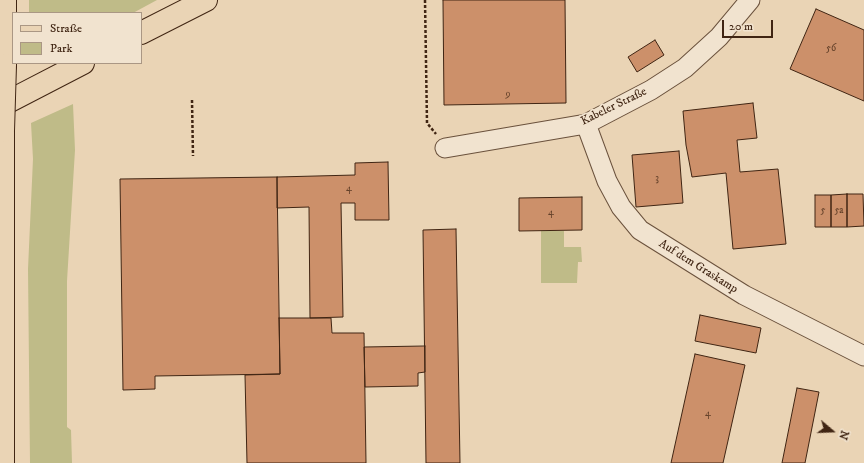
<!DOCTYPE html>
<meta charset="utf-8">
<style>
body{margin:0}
#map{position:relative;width:864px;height:463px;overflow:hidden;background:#ead4b5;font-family:"IM FELL DW Pica",serif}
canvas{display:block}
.legend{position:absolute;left:12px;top:12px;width:130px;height:52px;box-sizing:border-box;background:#f1e3cf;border:1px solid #aa9784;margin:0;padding:5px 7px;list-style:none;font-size:12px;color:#402513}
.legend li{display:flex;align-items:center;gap:8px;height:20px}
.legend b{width:20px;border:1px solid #aa9784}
.north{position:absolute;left:812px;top:411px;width:40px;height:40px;-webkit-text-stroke:3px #f1e3cf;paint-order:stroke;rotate:109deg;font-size:11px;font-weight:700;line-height:16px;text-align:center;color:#402513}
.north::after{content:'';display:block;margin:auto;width:14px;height:18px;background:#402513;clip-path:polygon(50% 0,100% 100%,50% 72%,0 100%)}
.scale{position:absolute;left:722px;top:20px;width:51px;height:18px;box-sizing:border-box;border:2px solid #402513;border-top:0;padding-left:5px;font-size:12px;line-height:14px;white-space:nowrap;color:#402513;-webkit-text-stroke:3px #f1e3cf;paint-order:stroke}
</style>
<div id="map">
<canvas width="864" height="463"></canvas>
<ul class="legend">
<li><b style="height:5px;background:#ead4b5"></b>Straße</li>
<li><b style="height:11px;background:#bfbb88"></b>Park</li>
</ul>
<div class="north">N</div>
<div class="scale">20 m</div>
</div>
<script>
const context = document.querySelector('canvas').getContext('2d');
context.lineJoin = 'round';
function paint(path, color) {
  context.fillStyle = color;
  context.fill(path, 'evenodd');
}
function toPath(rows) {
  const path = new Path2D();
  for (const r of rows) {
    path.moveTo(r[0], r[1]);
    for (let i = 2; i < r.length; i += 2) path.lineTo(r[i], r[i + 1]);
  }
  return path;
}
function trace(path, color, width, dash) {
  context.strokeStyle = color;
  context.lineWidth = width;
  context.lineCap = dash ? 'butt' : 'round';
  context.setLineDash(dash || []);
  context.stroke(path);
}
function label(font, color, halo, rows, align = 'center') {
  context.font = font + ' "IM FELL DW Pica",serif';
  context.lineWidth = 3.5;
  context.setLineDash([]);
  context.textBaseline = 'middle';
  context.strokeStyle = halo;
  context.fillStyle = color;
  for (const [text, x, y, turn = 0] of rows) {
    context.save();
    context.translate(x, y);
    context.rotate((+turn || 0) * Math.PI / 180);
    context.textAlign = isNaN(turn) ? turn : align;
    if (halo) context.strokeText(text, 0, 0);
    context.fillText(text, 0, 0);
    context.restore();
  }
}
const green = toPath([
 [29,0,157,0,133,13,29,13],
 [73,104,75,150,67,281,67,427,71,430,72,463,30,463,28,269,33,159,31,123],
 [541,231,564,231,564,247,581,247,582,262,578,262,577,283,541,283]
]);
const building = toPath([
 [443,0,565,0,566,103,444,105,443,0],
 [816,9,864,30,864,101,790,69,816,9],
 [655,40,664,55,637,72,628,57,655,40],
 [753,103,757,138,737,140,740,172,778,169,786,244,733,249,726,173,692,177,686,145,683,111,753,103],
 [679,151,683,203,636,207,632,155,679,151],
 [388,162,389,220,355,220,355,203,341,203,343,317,310,318,309,207,277,208,277,177,355,175,355,163,388,162],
 [277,177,280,374,155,376,155,389,123,390,120,179,277,177],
 [847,194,847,227,831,227,831,195,847,194],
 [847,194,863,194,864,226,847,227,847,194],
 [815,195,831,195,831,227,815,227,815,195],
 [582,197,582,230,519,231,519,198,582,197],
 [456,229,460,463,426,463,423,230,456,229],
 [700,315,761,328,756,353,695,341,700,315],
 [279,318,331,318,332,333,364,333,366,463,247,463,245,375,280,374,279,318],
 [425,346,425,372,418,373,418,386,365,387,364,347,425,346],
 [695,354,745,365,723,463,671,463,695,354],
 [797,388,819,392,805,463,782,463,797,388]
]);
const path = toPath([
 [425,0,427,123,436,134],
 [192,100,193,156]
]);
const minor = toPath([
 [586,124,607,181,621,207,640,230,744,295,864,356],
 [445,148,586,124,651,90,685,68,719,37,750,0]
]);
const major = toPath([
 [141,33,206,0],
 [0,106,83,63]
]);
const highway = toPath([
 [5,65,5,0],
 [3,463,3,131]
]);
const highwayBridge = toPath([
 [3,131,5,65]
]);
const numberNames = [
 ["56",831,49],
 ["9",508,95],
 ["3",657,179],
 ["4",349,189],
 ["5",823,211],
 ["5a",839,211],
 ["4",551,213],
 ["4",708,414]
];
const streetNames = [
 ["Kabeler Straße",614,107,-26],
 ["Auf dem Graskamp",698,267,32]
];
paint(green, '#bfbb88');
paint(building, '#cc906a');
trace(building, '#402513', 1);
trace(minor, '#6a513c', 21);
trace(major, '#402513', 24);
trace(highway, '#402513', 24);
trace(path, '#402513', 2.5, [3, 2]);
trace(minor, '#f1e3cf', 19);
trace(major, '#ead4b5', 22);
trace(highway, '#ead4b5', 22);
trace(highwayBridge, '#402513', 24, []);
trace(highwayBridge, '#ead4b5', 22);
label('10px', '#634029', null, numberNames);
label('12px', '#402513', '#f1e3cf', streetNames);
</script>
